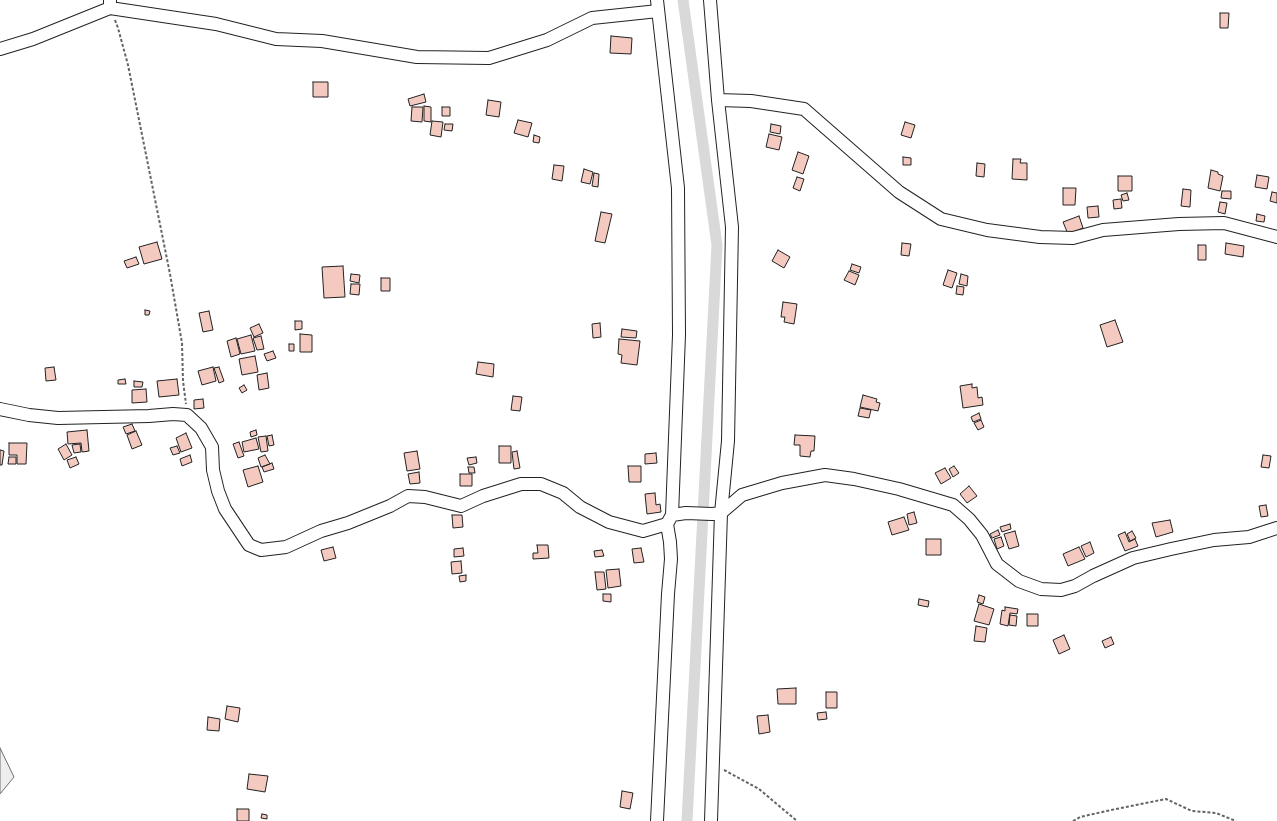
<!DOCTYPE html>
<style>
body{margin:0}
canvas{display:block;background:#fff}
</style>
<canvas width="1277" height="821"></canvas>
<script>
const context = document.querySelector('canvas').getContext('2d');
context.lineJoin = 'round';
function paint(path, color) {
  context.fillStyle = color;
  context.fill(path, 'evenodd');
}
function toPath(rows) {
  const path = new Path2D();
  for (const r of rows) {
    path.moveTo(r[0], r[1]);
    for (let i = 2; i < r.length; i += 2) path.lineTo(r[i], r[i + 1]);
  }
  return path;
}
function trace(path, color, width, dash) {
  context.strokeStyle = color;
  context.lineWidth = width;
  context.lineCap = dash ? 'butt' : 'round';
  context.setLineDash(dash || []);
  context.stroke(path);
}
const green = toPath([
 [0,748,14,777,0,794,0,748]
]);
const canal = toPath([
 [683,0,717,245,687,821]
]);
const building = toPath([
 [1220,13,1229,13,1228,28,1220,28,1220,13],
 [611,36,632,38,631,54,610,53,611,36],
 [313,82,328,82,328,97,313,97,313,82],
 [424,94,426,102,410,106,408,99,424,94],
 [488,100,501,102,499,117,486,115,488,100],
 [424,106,431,107,431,122,424,121,424,106],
 [412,107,423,107,422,122,411,121,412,107],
 [442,107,450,107,450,116,442,116,442,107],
 [518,120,532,123,528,137,514,133,518,120],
 [432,121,443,122,441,137,430,135,432,121],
 [905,122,915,125,911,138,901,135,905,122],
 [445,124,453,124,452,131,444,130,445,124],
 [771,124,781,126,780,134,770,132,771,124],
 [769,134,782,137,779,150,766,147,769,134],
 [534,135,540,137,539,143,533,142,534,135],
 [798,152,809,156,803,174,792,170,798,152],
 [903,157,911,158,911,165,903,165,903,157],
 [1013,159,1021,159,1020,163,1027,163,1027,180,1012,179,1013,159],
 [977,163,985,164,984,177,976,176,977,163],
 [554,165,564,166,562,181,552,179,554,165],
 [584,169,593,172,590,184,581,182,584,169],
 [1211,170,1218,172,1218,174,1223,176,1220,191,1208,188,1211,170],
 [594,173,599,174,598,187,592,186,594,173],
 [1257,175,1269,177,1267,189,1255,187,1257,175],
 [1118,176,1132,176,1132,191,1118,191,1118,176],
 [797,177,804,179,800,191,793,188,797,177],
 [1063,188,1076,188,1075,205,1063,205,1063,188],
 [1183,189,1191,190,1190,207,1181,206,1183,189],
 [1222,191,1231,191,1231,199,1221,198,1222,191],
 [1272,192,1277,193,1277,203,1270,201,1272,192],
 [1127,193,1129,200,1123,201,1121,195,1127,193],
 [1121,199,1122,208,1114,209,1113,200,1121,199],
 [1220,202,1227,203,1225,214,1218,212,1220,202],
 [1098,206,1099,217,1088,218,1087,207,1098,206],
 [601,212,612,214,605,243,595,241,601,212],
 [1257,214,1265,216,1264,222,1256,221,1257,214],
 [1079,216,1083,228,1068,234,1063,222,1079,216],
 [157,242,162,259,144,264,139,247,157,242],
 [902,243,911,244,909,256,901,255,902,243],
 [1226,243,1244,246,1243,257,1225,254,1226,243],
 [1198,245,1206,245,1206,260,1198,260,1198,245],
 [778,250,790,257,784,268,772,261,778,250],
 [136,257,139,264,127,268,124,261,136,257],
 [852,264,861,267,859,273,850,270,852,264],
 [343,266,345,297,324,298,322,267,343,266],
 [948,270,957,273,952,288,943,285,948,270],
 [849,271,859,275,855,285,844,280,849,271],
 [351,274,360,275,359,283,350,281,351,274],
 [961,274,968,276,967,286,959,284,961,274],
 [381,278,390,278,390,291,381,291,381,278],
 [351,284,360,284,359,295,350,294,351,284],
 [957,286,964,287,963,295,956,294,957,286],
 [783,302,797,304,794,324,784,322,785,317,781,317,783,302],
 [145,310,150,311,149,315,145,315,145,310],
 [209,311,213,330,203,332,199,313,209,311],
 [1115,320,1123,342,1107,347,1100,325,1115,320],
 [295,321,302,321,302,329,295,330,295,321],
 [600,323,601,337,593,338,592,324,600,323],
 [259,324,263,333,254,337,250,328,259,324],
 [622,329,637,331,636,338,621,337,622,329],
 [300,334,312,335,312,352,300,352,300,334],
 [251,335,255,351,241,354,237,339,251,335],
 [261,336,264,349,257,350,253,338,261,336],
 [236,338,240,354,231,357,227,341,236,338],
 [619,339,640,341,637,365,621,363,622,355,618,354,619,339],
 [289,344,294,344,294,351,289,351,289,344],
 [273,351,276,358,267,361,264,354,273,351],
 [255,356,258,372,242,375,239,359,255,356],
 [478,362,494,364,493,377,476,374,478,362],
 [54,367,56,380,46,381,45,368,54,367],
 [213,367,216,381,202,385,198,371,213,367],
 [219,367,224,381,219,383,214,368,219,367],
 [267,373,269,388,259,390,257,375,267,373],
 [125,379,126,384,118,384,118,380,125,379],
 [177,379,179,395,159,397,157,381,177,379],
 [134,381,143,382,142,387,134,387,134,381],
 [972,384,972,388,977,387,978,398,982,397,983,405,963,408,960,386,972,384],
 [244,385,247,390,242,393,239,388,244,385],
 [146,389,147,402,132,403,132,390,146,389],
 [863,395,877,399,876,402,880,403,878,411,860,407,863,395],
 [513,396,522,397,520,411,511,410,513,396],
 [203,399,204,408,194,409,194,400,203,399],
 [860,408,871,410,869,418,858,416,860,408],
 [979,413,981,419,973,422,971,417,979,413],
 [981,420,984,427,978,430,974,423,981,420],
 [132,424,135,431,126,434,123,427,132,424],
 [87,430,89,451,82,452,81,443,68,444,67,432,87,430],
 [256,430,257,435,251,437,250,432,256,430],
 [136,431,142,445,132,449,127,435,136,431],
 [186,433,192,448,181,452,176,438,186,433],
 [272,435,274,445,269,446,267,436,272,435],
 [795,435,815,436,814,451,811,451,810,457,800,456,800,445,794,445,795,435],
 [266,436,268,451,261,452,258,437,266,436],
 [256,438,259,449,244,452,242,442,256,438],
 [239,442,244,456,238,458,233,444,239,442],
 [9,443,27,443,26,464,17,464,17,455,9,455,9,443],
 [66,444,72,455,64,460,58,449,66,444],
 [80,444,81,452,74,453,72,445,80,444],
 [177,446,180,453,173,455,170,448,177,446],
 [499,446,511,446,511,463,499,463,499,446],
 [0,450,4,451,2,465,0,465,0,450],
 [417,451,420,469,407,471,404,453,417,451],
 [517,451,520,468,514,469,512,452,517,451],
 [656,453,657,463,645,464,645,454,656,453],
 [190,455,192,462,182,466,180,459,190,455],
 [265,455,270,464,261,467,258,458,265,455],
 [1263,455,1271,456,1269,468,1261,467,1263,455],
 [9,457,16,457,16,464,8,464,9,457],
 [76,457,79,464,70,468,67,460,76,457],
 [476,457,477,463,469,465,467,458,476,457],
 [272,463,274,469,264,472,262,467,272,463],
 [258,466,263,482,248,487,243,470,258,466],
 [628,466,641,466,641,482,629,482,628,466],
 [954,466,959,473,953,477,949,469,954,466],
 [468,467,474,467,475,473,469,473,468,467],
 [945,468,951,478,941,484,935,473,945,468],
 [419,472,420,483,410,484,408,474,419,472],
 [460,474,472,474,472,486,460,486,460,474],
 [969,486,977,496,967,503,960,494,969,486],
 [655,493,656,505,660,504,661,512,647,514,645,494,655,493],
 [1266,505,1268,516,1261,517,1259,506,1266,505],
 [914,512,917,523,909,525,907,514,914,512],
 [452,515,462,515,463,527,453,528,452,515],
 [904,517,909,530,892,535,888,522,904,517],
 [1170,520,1173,532,1156,537,1152,523,1170,520],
 [1010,524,1011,529,1002,532,1000,527,1010,524],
 [998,530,1000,535,992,538,990,534,998,530],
 [1015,531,1019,546,1009,549,1004,534,1015,531],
 [1132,531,1136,538,1130,541,1127,534,1132,531],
 [1125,532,1129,542,1135,539,1138,546,1125,551,1118,535,1125,532],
 [1001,537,1004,546,997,549,994,539,1001,537],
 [926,539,941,539,941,555,926,555,926,539],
 [1090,542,1094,553,1086,557,1081,546,1090,542],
 [537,545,548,545,549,558,533,559,533,553,538,553,537,545],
 [333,547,336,558,324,561,321,550,333,547],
 [1079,547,1085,559,1068,566,1063,554,1079,547],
 [463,548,464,556,454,557,454,549,463,548],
 [641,548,644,562,634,563,632,549,641,548],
 [602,550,604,556,595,557,594,551,602,550],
 [461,561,462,573,452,574,451,562,461,561],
 [619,569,621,586,608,588,606,570,619,569],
 [595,572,604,572,606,589,597,590,595,572],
 [466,575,466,581,460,582,459,576,466,575],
 [603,594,611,594,611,602,603,601,603,594],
 [979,595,985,597,983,604,977,602,979,595],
 [919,599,929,601,928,607,918,605,919,599],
 [979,604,994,609,989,625,974,621,979,604],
 [1005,607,1018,609,1017,614,1010,613,1008,626,1000,624,1002,610,1005,611,1005,607],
 [1027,614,1038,614,1038,626,1027,626,1027,614],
 [1010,615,1017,616,1016,626,1009,625,1010,615],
 [976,626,987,628,985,642,974,641,976,626],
 [1064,635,1070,649,1059,654,1053,640,1064,635],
 [1111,637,1114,644,1105,648,1102,641,1111,637],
 [796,688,796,704,778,704,777,689,796,688],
 [826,692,837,692,837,708,826,708,826,692],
 [227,706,240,708,238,722,225,719,227,706],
 [826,712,827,719,818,720,817,713,826,712],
 [768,715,770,732,759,734,757,716,768,715],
 [208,717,220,719,219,731,207,730,208,717],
 [249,774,268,776,265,792,247,789,249,774],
 [622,791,633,793,630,809,620,807,622,791],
 [237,809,249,809,249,821,237,821,237,809],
 [262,814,267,815,267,819,261,818,262,814]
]);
const path = toPath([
 [115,20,118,28,128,65,170,274,182,343,183,381,186,404],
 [724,770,759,789,797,821],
 [1073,821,1080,817,1111,810,1166,799,1192,811,1216,813,1236,821]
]);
const minor = toPath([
 [710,0,718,100,732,227,728,441,721,513,711,821],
 [110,8,216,24,276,39,322,41,417,57,489,58,547,40,592,18,658,11],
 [0,49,33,39,110,8,110,0],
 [718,100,751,101,804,109,899,192,941,219,987,230,1040,237,1073,238,1103,230,1179,224,1224,223,1277,237],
 [0,409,29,415,58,418,149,416,173,414,187,415,201,428,212,447,213,470,218,491,225,509,249,545,261,550,286,547,321,531,348,523,390,506,408,496,425,497,461,506,483,496,521,484,541,484,563,493,580,507,609,522,643,531,667,524],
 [672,515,686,513,712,514,721,513,742,495,782,483,825,475,854,479,899,489,953,505,969,519,982,535,997,564,1019,581,1041,589,1061,590,1075,586,1093,576,1133,558,1171,549,1214,540,1249,537,1277,528],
 [657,821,668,594,671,559,670,542,667,524,672,515,679,335,678,188,657,0]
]);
paint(green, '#eee');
trace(green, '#6f6f6f', 1);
trace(canal, '#d9d9d9', 11);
paint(building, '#f3c9c0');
trace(building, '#222', 1);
trace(minor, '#222', 14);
trace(path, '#646464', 2, [3, 2]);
trace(minor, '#fff', 12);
</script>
